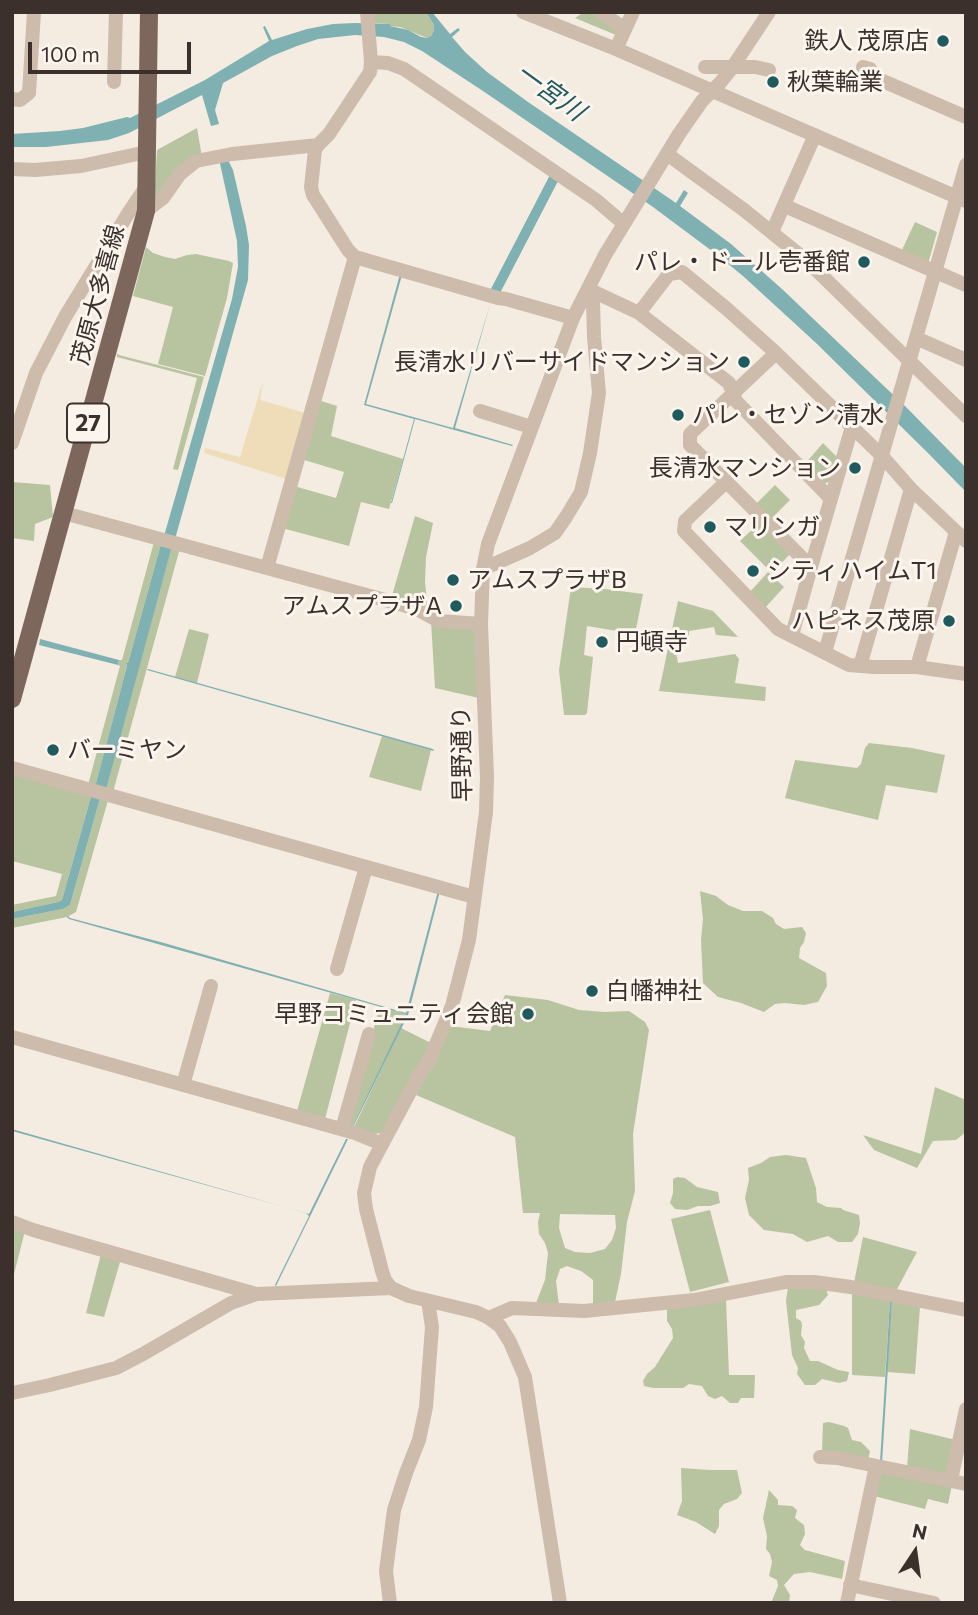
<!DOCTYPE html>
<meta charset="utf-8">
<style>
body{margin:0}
#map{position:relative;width:978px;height:1615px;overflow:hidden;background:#f4ebe1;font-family:Commissioner,sans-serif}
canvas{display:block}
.frame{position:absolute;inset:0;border:14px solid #3b302b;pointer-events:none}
.north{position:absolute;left:880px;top:1517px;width:70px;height:70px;-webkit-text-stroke:5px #fbf5ee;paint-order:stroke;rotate:13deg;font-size:19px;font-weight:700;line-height:28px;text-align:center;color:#3b302b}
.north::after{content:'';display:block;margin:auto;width:24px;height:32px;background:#3b302b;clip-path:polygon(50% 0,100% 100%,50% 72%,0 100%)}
.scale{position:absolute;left:28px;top:42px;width:163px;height:32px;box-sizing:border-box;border:4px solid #3b302b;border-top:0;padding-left:9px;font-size:21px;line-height:24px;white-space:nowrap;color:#3b302b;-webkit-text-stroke:5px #fbf5ee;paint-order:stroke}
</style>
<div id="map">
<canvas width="978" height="1615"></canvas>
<div class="frame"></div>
<div class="north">N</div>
<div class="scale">100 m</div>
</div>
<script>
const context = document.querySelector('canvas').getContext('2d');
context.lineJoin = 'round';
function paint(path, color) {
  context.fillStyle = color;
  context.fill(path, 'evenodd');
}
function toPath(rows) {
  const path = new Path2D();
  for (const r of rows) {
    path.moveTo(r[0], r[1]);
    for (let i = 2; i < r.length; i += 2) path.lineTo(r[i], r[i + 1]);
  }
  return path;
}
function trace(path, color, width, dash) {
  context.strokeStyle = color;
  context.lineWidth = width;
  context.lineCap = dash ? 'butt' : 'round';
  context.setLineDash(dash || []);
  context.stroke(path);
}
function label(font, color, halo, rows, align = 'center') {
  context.font = font + ' Commissioner,"Noto Sans JP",sans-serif';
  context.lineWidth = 6;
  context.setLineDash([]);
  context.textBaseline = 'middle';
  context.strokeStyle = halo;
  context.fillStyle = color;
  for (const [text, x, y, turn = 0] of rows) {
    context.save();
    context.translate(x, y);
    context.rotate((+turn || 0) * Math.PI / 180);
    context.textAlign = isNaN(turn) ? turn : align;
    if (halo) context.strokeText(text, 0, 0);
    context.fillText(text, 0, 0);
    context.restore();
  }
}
const green = toPath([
 [371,12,426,12,434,25,434,30,431,36,427,38,400,27,390,26,389,24,372,23],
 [584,12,598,15,618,30,616,35,575,18],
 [197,128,202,157,154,200,157,150],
 [915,222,937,232,928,264,901,252],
 [146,247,153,253,165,257,175,259,187,255,196,254,229,261,233,263,227,298,205,376,158,364,173,307,133,296],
 [117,353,119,355,204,377,178,470,173,469,197,378,117,357],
 [318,400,337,406,331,436,403,459,389,509,361,502,349,546,282,528,294,486,336,498,344,472,301,459],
 [823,443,838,458,832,481,822,484,804,465],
 [12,482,50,485,53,517,35,524,34,541,12,538],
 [775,485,790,500,770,520,755,505],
 [415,516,433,523,426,557,425,582,428,612,391,599],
 [759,523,790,554,772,573,740,541],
 [154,542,161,544,128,663,126,663,127,666,95,787,88,785,120,666,118,665,119,660,122,660],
 [172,546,180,548,113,792,106,790,137,669],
 [768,572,784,587,764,609,749,593],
 [571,587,605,589,643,594,635,634,587,626,584,655,593,657,587,713,585,715,564,715,559,670],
 [678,601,713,611,738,637,716,635,714,627,689,631,689,638,674,641,678,663,735,654,739,659,735,683,766,687,765,701,659,691],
 [431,621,476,626,479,698,435,688],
 [189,629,209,634,197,683,175,677],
 [382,736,431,750,421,791,369,777],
 [869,743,912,748,945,755,937,793,886,785,878,820,785,798,795,760,857,768,861,764,865,748],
 [12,771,92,793,62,900,58,902,12,912,12,905,56,896,62,874,12,861],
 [101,795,109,797,76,912,67,917,12,928,12,919,63,909,70,905],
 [700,891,716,896,728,905,743,911,762,911,773,918,776,924,784,929,802,927,806,933,804,942,800,948,799,958,826,973,827,986,818,1002,804,1005,785,1003,775,1004,764,1012,741,1003,718,997,703,983,701,940,703,919],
 [330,993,356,1000,325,1119,297,1111],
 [505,995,548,1000,579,1010,605,1012,629,1011,645,1022,649,1030,633,1134,635,1191,627,1222,621,1274,615,1302,593,1305,593,1280,581,1271,567,1266,560,1269,556,1281,559,1305,536,1303,545,1280,548,1253,545,1243,539,1234,538,1222,540,1213,523,1213,515,1137,416,1095,450,1026,490,1031],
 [560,1214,615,1215,616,1228,612,1240,605,1249,590,1253,575,1252,565,1248,559,1228],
 [380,1006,407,1014,352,1127,347,1125],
 [401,1028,431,1043,383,1133,372,1134,354,1127],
 [935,1087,966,1100,966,1132,956,1140,933,1141,917,1168,874,1150,863,1135,921,1154],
 [786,1155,806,1158,816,1188,817,1202,827,1207,841,1208,843,1210,859,1215,860,1223,858,1234,852,1242,838,1242,828,1236,807,1242,793,1234,764,1230,749,1215,745,1198,749,1180,748,1168,761,1163,770,1157],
 [677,1177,685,1178,697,1187,718,1192,720,1203,710,1206,698,1206,687,1210,675,1209,670,1203,673,1193,673,1179],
 [710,1210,729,1282,690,1292,671,1219],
 [12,1226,25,1231,12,1282],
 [863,1237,917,1252,896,1291,854,1283],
 [101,1254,120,1262,104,1317,86,1313],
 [788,1287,826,1289,828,1295,819,1305,796,1310,796,1318,801,1321,802,1325,801,1335,805,1342,804,1348,810,1361,818,1361,838,1370,849,1372,847,1381,839,1383,822,1379,815,1385,805,1385,797,1374,798,1368,792,1355,786,1301],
 [852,1293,890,1301,885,1377,852,1375],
 [726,1300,729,1375,755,1375,754,1398,741,1398,738,1403,730,1403,722,1396,715,1399,708,1396,702,1386,689,1384,683,1388,653,1388,644,1386,643,1381,647,1374,655,1367,673,1338,672,1329,667,1321,667,1309],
 [892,1301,920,1307,915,1374,887,1372],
 [829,1422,844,1426,848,1428,852,1440,861,1442,870,1451,868,1460,822,1453,823,1423],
 [910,1429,956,1440,948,1474,907,1468],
 [681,1468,710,1470,737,1470,742,1493,737,1499,724,1504,719,1510,719,1526,715,1534,696,1522,677,1515,682,1501],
 [879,1473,952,1485,948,1504,928,1499,925,1509,874,1496],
 [769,1490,778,1500,778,1505,792,1506,797,1510,795,1518,804,1525,805,1534,800,1545,805,1550,845,1561,842,1579,810,1572,794,1574,784,1585,790,1595,789,1603,771,1603,778,1586,777,1580,769,1576,772,1562,770,1554,766,1549,767,1536,763,1518]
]);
const sand = toPath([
 [263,381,260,400,309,414,290,480,204,453,205,448,240,457]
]);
const water = toPath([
 [426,12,432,12,450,34,458,28,460,30,452,37,465,52,487,72,528,102,676,203,684,190,688,193,680,206,731,244,782,289,907,408,966,468,966,492,929,454,815,342,743,276,716,254,653,207,483,91,422,51,404,42,384,37,355,35,318,39,297,46,272,56,223,83,215,110,219,124,211,126,202,95,129,133,108,140,46,147,12,147,12,134,60,131,83,128,127,117,130,118,205,80,269,41,263,27,265,26,272,40,307,29,333,24,355,23,390,24,390,26,408,30,421,37,427,38,431,36,434,30,434,25],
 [227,158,233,170,246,226,249,245,248,280,175,539,164,536,232,299,238,267,237,241,219,159],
 [400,274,402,275,366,404,453,428,491,301,455,428,513,445,512,446,415,419,392,503,391,503,414,419,364,405],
 [161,544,172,546,106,790,95,787,127,666,126,663,128,663],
 [40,639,119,660,118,665,39,645],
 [148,669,433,749,434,751,147,670],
 [92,793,101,795,70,905,63,909,12,919,12,912,58,902,62,900],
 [438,891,440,891,408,1015,354,1125,353,1125,406,1014,69,919,67,917,68,916,70,918,164,943,406,1013],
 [12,1129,309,1214,346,1139,348,1139,276,1286,275,1285,309,1216,306,1213,12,1131],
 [890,1301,892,1301,882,1463,880,1462]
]);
const canal = toPath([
 [496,290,554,178]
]);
const minor = toPath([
 [367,12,371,62,370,72,329,134,318,145,315,150,311,187,313,195,348,250,355,257,498,298,506,299,573,318],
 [523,12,616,49,966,201],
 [600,12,624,28],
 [616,49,633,12],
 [371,62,388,63,404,69,596,200,624,224],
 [705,67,755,67,769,70],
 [863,67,870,69,876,78,966,117],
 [114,82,116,12],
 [12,99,20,100,29,93,34,12],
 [667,154,744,210,807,261,966,416],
 [12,169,35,170,81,166,147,152],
 [785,206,966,285],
 [146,211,163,198,180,174,196,161,232,154,318,145],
 [772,232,815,135],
 [588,289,639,313,729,383,736,401,831,499],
 [639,313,669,274,682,272,727,309,776,353,882,456,911,489,966,541],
 [916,338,966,360],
 [776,353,690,434,690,445,811,567],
 [480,411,531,427],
 [12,443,36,373,65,317,129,212,146,187],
 [726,482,685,521,684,531,778,629,849,665,874,667,917,667,966,674],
 [64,513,385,600,417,609,439,621,481,624],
 [267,568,355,257],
 [483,569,530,548,555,533,566,517,581,492,590,453,599,393,594,337,593,302,588,289],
 [792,635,811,567,852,427],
 [825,652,966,165],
 [860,666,911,489],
 [917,667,956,532],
 [12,768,474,897],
 [337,969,366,867],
 [12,1037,355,1133,382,1144],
 [183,1085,211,986],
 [342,1129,369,1034],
 [12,1222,33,1230,256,1294],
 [391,1288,385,1280,382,1271,366,1209,364,1193,370,1167,418,1077,429,1061,452,1006,469,940,486,812,487,777,481,624,483,569,488,544,573,318,605,255,679,134,702,101,720,83,732,68,769,12],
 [489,1318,512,1308,584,1311,694,1300,786,1282,814,1282,851,1287,966,1310],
 [12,1393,50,1385,116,1368,143,1354,231,1303,257,1294,391,1288,409,1296,476,1312,489,1318,500,1326,510,1342,525,1377,560,1603],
 [820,1457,837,1458,966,1484],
 [951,1480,966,1409],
 [850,1585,934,1603],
 [390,1603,386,1571,394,1510,406,1473,419,1440,426,1407,432,1327,428,1301],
 [847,1603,876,1466]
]);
const major = toPath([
 [12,699,146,211,149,12]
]);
const markers = [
 [943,41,7,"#1f5a5e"],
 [773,82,7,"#1f5a5e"],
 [864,262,7,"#1f5a5e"],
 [744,362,7,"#1f5a5e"],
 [678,415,7,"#1f5a5e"],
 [855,468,7,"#1f5a5e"],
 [710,527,7,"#1f5a5e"],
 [753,571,7,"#1f5a5e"],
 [453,580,7,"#1f5a5e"],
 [456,606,7,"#1f5a5e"],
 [949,621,7,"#1f5a5e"],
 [602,642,7,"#1f5a5e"],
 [53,750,7,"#1f5a5e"],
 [592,991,7,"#1f5a5e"],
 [528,1014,7,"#1f5a5e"]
];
const shields = [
 [88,423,42]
];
const shieldNames = [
 ["27",88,423]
];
const poiNames = [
 ["鉄人 茂原店",929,41,"right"],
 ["秋葉輪業",787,82],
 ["パレ・ドール壱番館",850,262,"right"],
 ["長清水リバーサイドマンション",730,362,"right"],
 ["パレ・セゾン清水",692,415],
 ["長清水マンション",841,468,"right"],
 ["マリンガ",724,527],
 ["シティハイムT1",767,571],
 ["アムスプラザB",467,580],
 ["アムスプラザA",442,606,"right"],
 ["ハピネス茂原",935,621,"right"],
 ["円頓寺",616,642],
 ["バーミヤン",67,750],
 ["白幡神社",606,991],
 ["早野コミュニティ会館",514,1014,"right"]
];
const streetNames = [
 ["茂原大多喜線",98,295,-75],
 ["早野通り",462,754,-91]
];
const waterNames = [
 ["一宮川",550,92,36]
];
paint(green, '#b8c4a0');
paint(sand, '#efdcb8');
paint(water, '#7fb0b2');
trace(canal, '#7fb0b2', 10);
trace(minor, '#cdbbac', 14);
trace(major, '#7d675c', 18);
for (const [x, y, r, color] of markers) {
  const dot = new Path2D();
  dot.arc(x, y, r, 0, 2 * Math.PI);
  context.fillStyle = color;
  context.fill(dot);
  trace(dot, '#fbf5ee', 2.5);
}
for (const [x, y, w] of shields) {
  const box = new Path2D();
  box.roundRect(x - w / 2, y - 19.5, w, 39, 5);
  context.fillStyle = '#fbf5ee';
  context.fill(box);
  trace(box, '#3b302b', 2);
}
label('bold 23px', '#3b302b', null, shieldNames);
label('24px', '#3b302b', '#fbf5ee', poiNames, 'left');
label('24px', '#3b302b', '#fbf5ee', streetNames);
label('italic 26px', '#1f5a5e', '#fbf5ee', waterNames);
</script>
